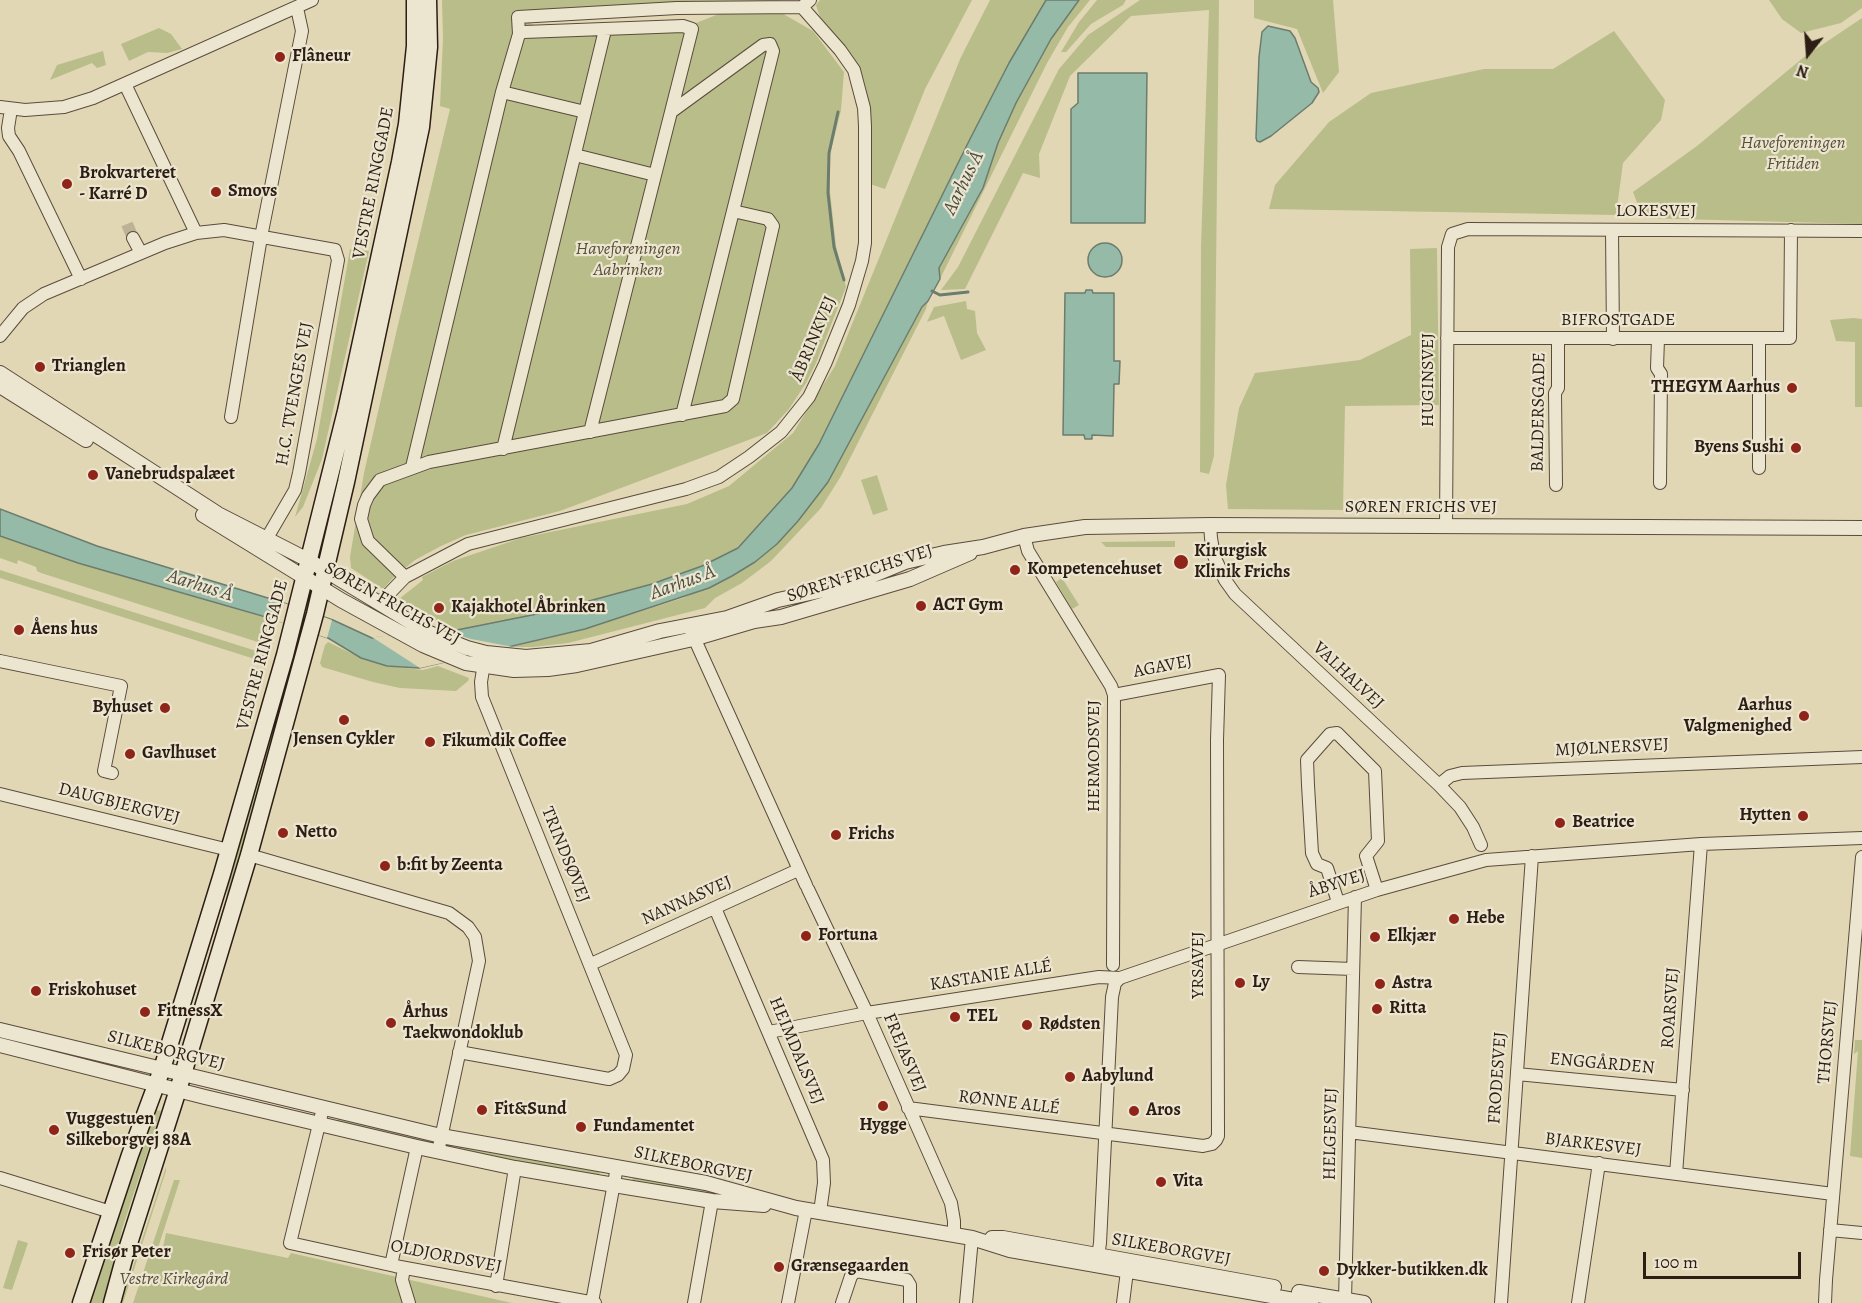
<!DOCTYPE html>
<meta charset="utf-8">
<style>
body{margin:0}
#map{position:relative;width:1862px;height:1303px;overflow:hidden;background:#e2d7b5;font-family:Alegreya,serif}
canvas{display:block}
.north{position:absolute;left:1778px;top:24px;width:60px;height:60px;-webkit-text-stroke:4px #ece5cf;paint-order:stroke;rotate:197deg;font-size:16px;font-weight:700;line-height:24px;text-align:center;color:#2d1e15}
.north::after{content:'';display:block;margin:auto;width:21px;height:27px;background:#2d1e15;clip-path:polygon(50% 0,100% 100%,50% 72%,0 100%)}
.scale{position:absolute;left:1643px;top:1252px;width:158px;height:27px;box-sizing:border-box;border:3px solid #2d1e15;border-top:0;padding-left:8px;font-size:18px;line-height:21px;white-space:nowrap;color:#2d1e15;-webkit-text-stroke:4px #ece5cf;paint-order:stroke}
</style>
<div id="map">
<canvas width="1862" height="1303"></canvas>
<div class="north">N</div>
<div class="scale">100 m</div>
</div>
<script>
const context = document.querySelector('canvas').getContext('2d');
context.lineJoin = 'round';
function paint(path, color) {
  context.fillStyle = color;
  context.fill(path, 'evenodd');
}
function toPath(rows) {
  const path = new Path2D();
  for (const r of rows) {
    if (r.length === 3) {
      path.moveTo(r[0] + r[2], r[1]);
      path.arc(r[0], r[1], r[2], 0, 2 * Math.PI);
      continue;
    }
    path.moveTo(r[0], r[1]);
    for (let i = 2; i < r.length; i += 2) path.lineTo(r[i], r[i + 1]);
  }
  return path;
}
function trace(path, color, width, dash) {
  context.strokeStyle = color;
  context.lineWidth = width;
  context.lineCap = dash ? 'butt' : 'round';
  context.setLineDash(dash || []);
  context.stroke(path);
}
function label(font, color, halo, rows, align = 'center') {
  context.font = font + ' Alegreya,serif';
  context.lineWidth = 4.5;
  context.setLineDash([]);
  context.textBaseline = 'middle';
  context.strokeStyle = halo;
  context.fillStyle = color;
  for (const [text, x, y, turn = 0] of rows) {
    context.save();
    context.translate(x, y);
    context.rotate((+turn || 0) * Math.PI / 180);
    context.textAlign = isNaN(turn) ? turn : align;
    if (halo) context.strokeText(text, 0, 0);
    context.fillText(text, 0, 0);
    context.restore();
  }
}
const green = toPath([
 [442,0,782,0,776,2,511,13,540,28,696,23,729,10,778,11,813,31,844,72,841,110,830,155,830,192,836,246,846,287,816,363,806,383,789,409,767,433,560,511,466,535,441,546,415,560,393,578,383,589,351,568,350,557,364,473,397,329,450,109,440,106,443,38],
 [820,0,972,0,925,89,885,189,870,184,869,108,866,88,862,75,853,57,820,17,816,5],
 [990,0,1046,0,1009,63,969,141,819,444,792,488,738,548,702,566,652,584,552,611,452,631,426,616,399,599,423,580,422,577,453,561,521,538,687,504,729,486,793,433,835,366,961,57],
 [1079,0,1090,0,1068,27,1047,63,940,279,939,268,983,188,998,143,1016,103,1051,39],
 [1097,0,1126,0,1123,5,1091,24,1066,52,1061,52,1079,22],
 [1140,0,1219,0,1214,456,1209,474,1200,472,1201,246,1209,10,1131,16,1070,76,1039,154,1040,178,1023,173,965,289,941,290,958,267,1059,69,1088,35],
 [1254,0,1333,0,1339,72,1323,93,1297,29,1254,18],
 [1769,0,1862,0,1862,8,1841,23,1801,33,1782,19],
 [1862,18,1862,224,1643,218,1633,192,1697,146,1804,57],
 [159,28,171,34,182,49,167,53,148,52,129,61,121,44],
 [1614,31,1665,100,1661,120,1623,163,1616,215,1269,209,1275,185,1329,122,1371,93,1484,69,1553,69],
 [103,51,106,65,97,68,92,63,50,80,57,65],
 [1437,248,1439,405,1345,406,1343,510,1228,509,1226,485,1239,408,1255,373,1360,360,1411,335,1410,249],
 [350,249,369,251,322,459,303,507,295,517,317,439],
 [928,301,926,309,841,476,821,508,771,561,742,583,715,598,705,608,568,643,533,647,513,647,585,629,683,598,732,576,755,562,777,544,798,521,828,482,922,308],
 [966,301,967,309,975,311,977,333,986,350,961,360,944,316,927,322,934,307],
 [1854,318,1862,319,1862,407,1855,407,1855,342,1836,341,1830,320],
 [877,475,888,510,873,515,861,480],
 [0,536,78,563,276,621,269,641,264,644,41,573,37,571,36,567,18,560,17,564,0,558],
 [1175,541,1175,547,1106,547,1101,542],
 [0,570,266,654,264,662,0,578],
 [1062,578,1079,605,1072,609,1056,582],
 [303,619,281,705,276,732,226,905,227,885],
 [328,642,361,658,387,666,423,670,438,666,469,678,468,681,456,691,400,688,373,682,322,667,320,663,325,645],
 [1855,1040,1862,1040,1862,1158,1850,1156,1858,1051,1854,1054],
 [156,1110,161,1111,122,1229,117,1261,104,1303,90,1303,136,1161],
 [338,1117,426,1139,426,1143,337,1122],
 [458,1145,600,1171,599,1176,457,1150],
 [166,1167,166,1171,123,1303,121,1303],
 [633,1177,703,1189,732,1197,732,1199,632,1182],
 [174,1180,180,1180,157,1251,162,1252,166,1233,288,1258,291,1253,512,1303,133,1303],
 [18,1240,28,1243,12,1290,3,1288]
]);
const water = toPath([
 [1046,0,1079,0,1051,39,1016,103,998,143,983,188,939,268,940,279,928,301,922,307,828,482,798,521,777,544,755,562,732,576,709,588,585,629,419,668,387,666,361,658,328,638,276,620,78,563,0,536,0,509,97,546,281,602,333,620,372,638,452,631,552,611,652,584,702,566,738,548,792,488,819,444,969,141,1009,63,1046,0],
 [1268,26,1290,31,1295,38,1311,82,1318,88,1319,92,1312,103,1271,136,1260,142,1257,141,1256,138,1259,57,1262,32,1268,26],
 [1078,73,1147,73,1145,223,1071,223,1071,109,1078,103,1078,73],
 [1105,260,17],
 [1086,290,1092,290,1093,293,1114,293,1114,361,1120,361,1119,384,1114,384,1113,436,1092,435,1092,439,1085,439,1084,435,1063,435,1065,293,1085,293,1086,290]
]);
const pier = toPath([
 [281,602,332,620,327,638,277,621],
 [451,630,452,633,471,639,513,647,420,668,372,637]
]);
const stream = toPath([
 [838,112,829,153,828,193,834,247,844,280],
 [932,291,940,295,968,292]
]);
const minorTunnel = toPath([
 [127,224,133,238]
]);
const minor = toPath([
 [519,34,518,17,677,8,802,7,810,0],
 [125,84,196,233],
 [502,92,585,112],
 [0,107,25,110,64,107,93,98,312,0],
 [11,109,8,128,9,136,19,151,81,279],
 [575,155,655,175],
 [1612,230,1613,339],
 [133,238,141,253],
 [0,336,23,308,44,294,165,243,196,233,224,230,335,250,338,260,299,473,295,490,267,538],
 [1447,338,1790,338,1791,230],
 [1658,339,1657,368,1661,374,1660,483],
 [231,417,261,237,302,31,297,8],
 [590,432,671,112,763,45,770,44,773,51,682,415],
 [503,449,605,30],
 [412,467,502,92,519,34,524,32,683,26,692,29,671,112],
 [1759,468,1759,338],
 [1556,485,1555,393,1558,388,1558,339],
 [1210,525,1211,538,1214,556,1225,580,1235,594,1439,785,1460,807,1473,827,1481,845],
 [1446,526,1448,247,1452,234,1468,229,1862,231],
 [1024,536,1028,551,1111,686,1114,695,1113,965],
 [405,577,368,541,361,519,364,505,368,496,380,480,429,462,725,406,733,399,773,226,768,219,733,211],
 [380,603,405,577,468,544,686,489,719,477,749,457,781,432,809,397,825,364,849,305,862,261,865,243,865,126,864,108,854,70,840,50,802,7],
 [691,631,806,885],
 [0,661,121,686,104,771,112,773],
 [1439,785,1450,776,1462,773,1862,757],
 [0,794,229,850],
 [249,855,449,913,468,927,475,937,479,961,438,1152],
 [808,889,867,1013,951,1203,954,1221,954,1235],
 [1338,902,1327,868,1317,864,1312,853,1308,785,1307,760,1330,734,1337,733,1375,771,1378,841,1366,856,1377,890],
 [715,908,823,1160,824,1183,820,1212],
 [591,964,798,870],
 [1298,967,1353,969],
 [769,1032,867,1013,1099,977,1120,978],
 [459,1052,609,1079,618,1075,623,1069,626,1055,482,697,481,682,485,657],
 [1517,1074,1683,1090],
 [323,1108,290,1243,395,1266,595,1303],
 [908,1108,1203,1146,1212,1144,1216,1140,1218,1136,1217,740,1219,675,1114,695],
 [1349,1132,1833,1194],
 [1676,1174,1701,844],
 [0,1178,111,1212],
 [1830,1230,1862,1233],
 [1097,1262,1100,1243,1112,997,1115,983,1120,978,1377,890,1486,860,1701,844,1862,838],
 [391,1265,417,1147],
 [404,1268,402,1280,409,1303],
 [496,1286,515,1168],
 [1345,1300,1355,897],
 [592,1302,617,1167],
 [694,1303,712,1201],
 [788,1303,806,1210],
 [842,1303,851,1276,856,1271,907,1280,910,1285,910,1303],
 [966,1303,972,1238],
 [1123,1303,1128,1263],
 [1501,1303,1532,856],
 [1578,1303,1599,1163],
 [1825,1303,1826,1280,1862,857]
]);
const tertiary = toPath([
 [0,373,218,514,308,560,427,632,467,648,486,653,526,657,591,651,660,631,727,618,778,600,833,588,871,576,905,562,944,553,983,547,1024,536,1085,527,1210,525,1862,528],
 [0,386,86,440],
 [203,515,341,600,423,645,466,663,514,670,548,669,577,665,693,639,754,621,781,617,910,579,970,553],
 [0,1030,441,1136,706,1183,796,1208,972,1238,1010,1250,1311,1303],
 [0,1045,205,1097,417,1147,515,1168,626,1187,712,1201,764,1205],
 [992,1238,1003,1238,1274,1287],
 [1299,1292,1364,1303]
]);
const secondary = toPath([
 [81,1303,130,1155,162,1069,222,874,285,655,346,411,400,162,407,124,415,46,415,0],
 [112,1303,124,1259,183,1074,249,855,315,614,346,482,421,127,429,47,428,0]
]);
const markers = [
 [280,57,6,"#8f2418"],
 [67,184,6,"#8f2418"],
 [216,192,6,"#8f2418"],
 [40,367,6,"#8f2418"],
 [1792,388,6,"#8f2418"],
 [1796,448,6,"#8f2418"],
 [93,475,6,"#8f2418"],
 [1181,562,8,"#8f2418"],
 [1015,570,6,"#8f2418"],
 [921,606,6,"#8f2418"],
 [439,608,6,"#8f2418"],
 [19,630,6,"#8f2418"],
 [165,708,6,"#8f2418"],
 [1804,716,6,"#8f2418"],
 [344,720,6,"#8f2418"],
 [430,742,6,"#8f2418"],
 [130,754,6,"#8f2418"],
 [1803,816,6,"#8f2418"],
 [1560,823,6,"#8f2418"],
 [283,833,6,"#8f2418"],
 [836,835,6,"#8f2418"],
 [385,866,6,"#8f2418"],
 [1454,919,6,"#8f2418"],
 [806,936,6,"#8f2418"],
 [1375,937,6,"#8f2418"],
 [1240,983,6,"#8f2418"],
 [1380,984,6,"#8f2418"],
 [36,991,6,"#8f2418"],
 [1377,1009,6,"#8f2418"],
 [145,1012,6,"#8f2418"],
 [955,1017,6,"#8f2418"],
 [391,1023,6,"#8f2418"],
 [1027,1025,6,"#8f2418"],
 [1070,1077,6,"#8f2418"],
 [883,1106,6,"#8f2418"],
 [482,1110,6,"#8f2418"],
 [1134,1111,6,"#8f2418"],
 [581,1127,6,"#8f2418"],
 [54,1130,6,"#8f2418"],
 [1161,1182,6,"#8f2418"],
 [70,1253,6,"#8f2418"],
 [779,1267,6,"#8f2418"],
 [1324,1271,6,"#8f2418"]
];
const poiNames = [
 ["Flâneur",292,57],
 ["Brokvarteret",79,174],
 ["- Karré D",79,195],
 ["Smovs",228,192],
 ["Trianglen",52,367],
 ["THEGYM Aarhus",1780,388,"right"],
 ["Byens Sushi",1784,448,"right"],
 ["Vanebrudspalæet",105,475],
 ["Kirurgisk",1194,552],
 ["Klinik Frichs",1194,573],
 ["Kompetencehuset",1027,570],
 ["ACT Gym",933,606],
 ["Kajakhotel Åbrinken",451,608],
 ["Åens hus",31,630],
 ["Aarhus",1792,706,"right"],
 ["Valgmenighed",1792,727,"right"],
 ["Byhuset",153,708,"right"],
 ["Jensen Cykler",344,740,"center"],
 ["Fikumdik Coffee",442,742],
 ["Gavlhuset",142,754],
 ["Hytten",1791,816,"right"],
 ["Beatrice",1572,823],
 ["Netto",295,833],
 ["Frichs",848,835],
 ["b:fit by Zeenta",397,866],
 ["Hebe",1466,919],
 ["Fortuna",818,936],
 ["Elkjær",1387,937],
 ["Ly",1252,983],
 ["Astra",1392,984],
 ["Friskohuset",48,991],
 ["Ritta",1389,1009],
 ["FitnessX",157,1012],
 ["Århus",403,1013],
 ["Taekwondoklub",403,1034],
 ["TEL",967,1017],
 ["Rødsten",1039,1025],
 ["Aabylund",1082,1077],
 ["Fit&Sund",494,1110],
 ["Aros",1146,1111],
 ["Vuggestuen",66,1120],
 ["Silkeborgvej 88A",66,1141],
 ["Hygge",883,1126,"center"],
 ["Fundamentet",593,1127],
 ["Vita",1173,1182],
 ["Frisør Peter",82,1253],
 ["Grænsegaarden",791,1267],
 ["Dykker-butikken.dk",1336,1271]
];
const parkNames = [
 ["Haveforeningen",1793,144],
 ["Fritiden",1793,165],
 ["Haveforeningen",628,250],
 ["Aabrinken",628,271],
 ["Vestre Kirkegård",174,1280]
];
const streetNames = [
 ["VESTRE RINGGADE",374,183,-79],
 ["LOKESVEJ",1656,212],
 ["BIFROSTGADE",1618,321],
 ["ÅBRINKVEJ",814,339,-67],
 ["HUGINSVEJ",1429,380,-90],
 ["H.C. TVENGES VEJ",295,394,-80],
 ["BALDERSGADE",1539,412,-89],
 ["SØREN FRICHS VEJ",1421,508],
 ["SØREN FRICHS VEJ",860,574,-18],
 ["SØREN FRICHS VEJ",392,604,29],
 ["VESTRE RINGGADE",263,655,-75],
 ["AGAVEJ",1163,667,-11],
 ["VALHALVEJ",1348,676,43],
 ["MJØLNERSVEJ",1612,748,-3],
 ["HERMODSVEJ",1095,756,-90],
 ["DAUGBJERGVEJ",119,804,14],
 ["TRINDSØVEJ",565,855,68],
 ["ÅBYVEJ",1337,884,-18],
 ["NANNASVEJ",687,901,-24],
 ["YRSAVEJ",1199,965,-90],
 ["KASTANIE ALLÉ",991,976,-9],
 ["ROARSVEJ",1671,1008,-86],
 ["THORSVEJ",1828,1042,-85],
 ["SILKEBORGVEJ",166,1051,14],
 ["HEIMDALSVEJ",796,1051,67],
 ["FREJASVEJ",904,1053,67],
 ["ENGGÅRDEN",1602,1064,5],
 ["FRODESVEJ",1498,1078,-86],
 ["RØNNE ALLÉ",1009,1103,7],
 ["HELGESVEJ",1331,1134,-89],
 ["BJARKESVEJ",1593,1145,7],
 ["SILKEBORGVEJ",693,1165,12],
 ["SILKEBORGVEJ",1171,1250,10],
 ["OLDJORDSVEJ",446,1257,11]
];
const waterNames = [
 ["Aarhus Å",964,183,-64],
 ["Aarhus Å",683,583,-20],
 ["Aarhus Å",200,586,17]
];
paint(green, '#b8bd8a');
paint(water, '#96baa8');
trace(water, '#6c7c6d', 1.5);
paint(pier, '#e2d7b5');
trace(stream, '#6c7c6d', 3);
trace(minorTunnel, '#beb295', 12, [12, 6]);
trace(minor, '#5a4c3d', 14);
trace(tertiary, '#5a4c3d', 16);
trace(secondary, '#2d1e15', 19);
trace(minor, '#ece5cf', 12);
trace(tertiary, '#ece5cf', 14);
trace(secondary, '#ece5cf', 16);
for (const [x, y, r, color] of markers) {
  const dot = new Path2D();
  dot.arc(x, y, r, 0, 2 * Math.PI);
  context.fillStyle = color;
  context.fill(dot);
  trace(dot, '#ece5cf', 2);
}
label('bold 18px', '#2d1e15', '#ece5cf', poiNames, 'left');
label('italic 18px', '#574e38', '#ece5cf', parkNames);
label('18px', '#2d1e15', '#ece5cf', streetNames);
label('italic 20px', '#4c4d41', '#ece5cf', waterNames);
</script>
